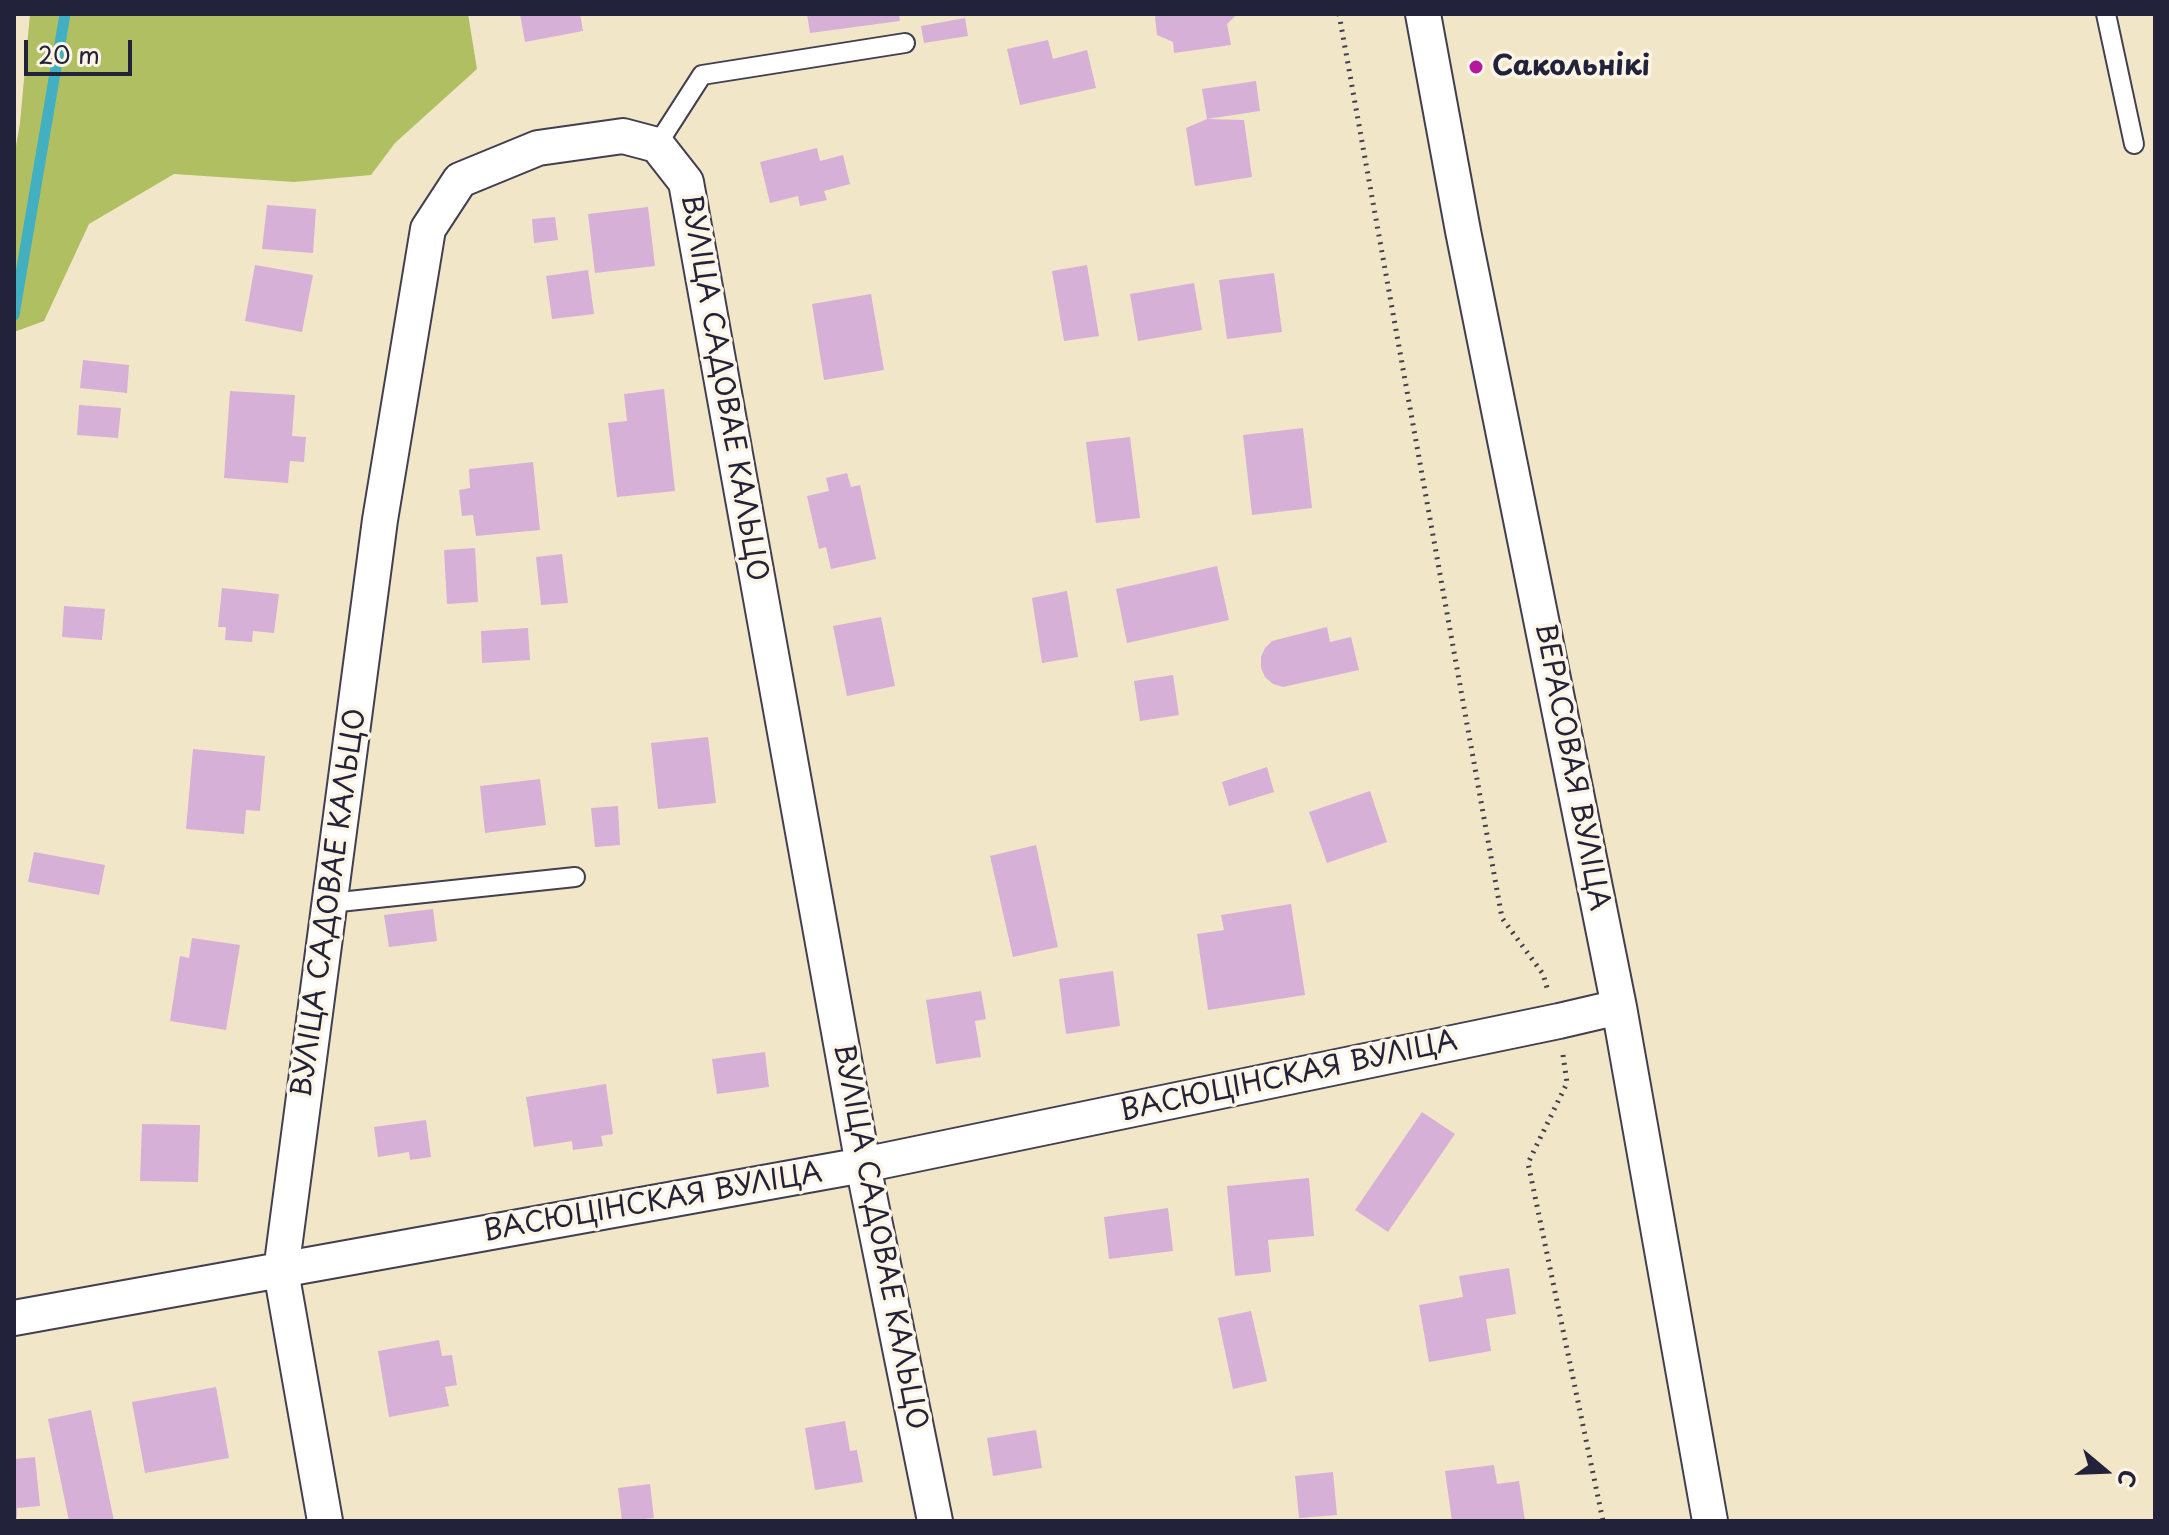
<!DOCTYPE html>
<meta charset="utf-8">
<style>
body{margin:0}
#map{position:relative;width:2169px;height:1535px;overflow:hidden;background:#f2e6c9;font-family:"Playpen Sans",sans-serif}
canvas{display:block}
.frame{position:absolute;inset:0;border:16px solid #22223b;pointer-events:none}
.north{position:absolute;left:2065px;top:1431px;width:80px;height:80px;-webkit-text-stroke:6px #fcf5e5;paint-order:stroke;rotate:109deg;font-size:22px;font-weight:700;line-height:32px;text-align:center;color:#22223b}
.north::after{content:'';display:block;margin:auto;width:28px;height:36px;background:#22223b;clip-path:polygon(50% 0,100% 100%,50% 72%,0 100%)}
.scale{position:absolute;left:24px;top:40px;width:108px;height:36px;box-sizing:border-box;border:4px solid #22223b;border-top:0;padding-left:10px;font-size:24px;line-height:28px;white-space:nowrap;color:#22223b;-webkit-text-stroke:6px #fcf5e5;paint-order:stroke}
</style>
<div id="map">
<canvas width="2169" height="1535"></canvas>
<div class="frame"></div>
<div class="north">С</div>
<div class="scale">20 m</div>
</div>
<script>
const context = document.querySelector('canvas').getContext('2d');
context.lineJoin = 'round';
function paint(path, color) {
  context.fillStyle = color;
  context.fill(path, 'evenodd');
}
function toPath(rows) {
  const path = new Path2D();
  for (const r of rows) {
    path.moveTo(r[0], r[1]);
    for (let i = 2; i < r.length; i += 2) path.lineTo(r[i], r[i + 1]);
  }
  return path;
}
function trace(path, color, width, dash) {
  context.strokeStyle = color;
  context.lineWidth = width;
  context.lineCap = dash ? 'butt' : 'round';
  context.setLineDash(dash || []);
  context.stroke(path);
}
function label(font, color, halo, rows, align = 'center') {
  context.font = font + ' "Playpen Sans",sans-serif';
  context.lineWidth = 7;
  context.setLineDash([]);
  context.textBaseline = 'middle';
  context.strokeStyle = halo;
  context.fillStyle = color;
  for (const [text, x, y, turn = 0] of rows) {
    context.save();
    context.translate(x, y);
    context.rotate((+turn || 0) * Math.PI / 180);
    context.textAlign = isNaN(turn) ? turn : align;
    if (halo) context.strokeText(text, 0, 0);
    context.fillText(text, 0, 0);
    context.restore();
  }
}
const green = toPath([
 [30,14,468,14,477,69,395,143,371,175,294,182,174,174,89,224,44,321,14,332,14,157,20,123]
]);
const stream = toPath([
 [14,315,65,14]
]);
const building = toPath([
 [520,14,580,14,583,31,525,42],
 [807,14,899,14,900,21,810,33],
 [1157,14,1237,14,1227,24,1231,45,1174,53,1173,42,1157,35,1155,17],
 [965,18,968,36,924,43,921,26],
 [1048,40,1053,59,1087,50,1096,88,1020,105,1007,49],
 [1256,81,1260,111,1207,119,1202,89],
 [1207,119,1244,120,1252,177,1195,186,1186,128],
 [817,148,820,161,843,155,850,184,824,191,827,200,800,206,798,196,770,203,760,162],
 [267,205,316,209,313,253,262,249],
 [648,207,655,266,595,273,588,214],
 [555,217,558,240,534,243,532,219],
 [255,265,313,275,302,332,245,321],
 [1087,265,1099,336,1064,341,1052,271],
 [588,270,594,314,552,319,546,276],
 [1274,273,1282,332,1227,339,1219,280],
 [1194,283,1202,330,1138,341,1130,294],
 [871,294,884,370,824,380,812,304],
 [83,360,129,365,127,393,80,388],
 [664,389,675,491,617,497,608,423,627,421,624,394],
 [230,391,295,395,292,436,306,437,304,462,290,461,288,483,224,478],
 [79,405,121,408,118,438,77,435],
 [1303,428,1312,508,1252,515,1243,435],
 [1130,437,1140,518,1096,523,1086,442],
 [533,462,540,530,476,536,473,515,462,516,459,490,470,488,469,469],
 [847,473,851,487,860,485,876,559,831,569,826,547,819,549,807,496,829,491,826,478],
 [475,548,478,602,447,604,444,550],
 [562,554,568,603,541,605,536,557],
 [1217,566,1229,620,1127,643,1116,589],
 [222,588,279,594,274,633,253,631,252,642,225,640,226,627,218,627],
 [1067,591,1078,657,1042,663,1032,598],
 [64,606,105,609,102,640,62,637],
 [881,617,895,686,847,696,833,626],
 [1327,627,1330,642,1351,637,1359,670,1283,687,1273,684,1265,677,1261,668,1261,657,1265,648,1272,641],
 [528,628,530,660,482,663,481,631],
 [1173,675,1179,715,1140,721,1134,681],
 [708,737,716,803,658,809,651,743],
 [193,749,265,756,260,811,246,810,244,834,186,829],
 [1267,767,1274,792,1229,806,1222,782],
 [540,779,546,825,485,833,480,786],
 [1370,791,1387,842,1327,863,1309,812],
 [618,806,620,845,595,847,591,808],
 [1036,845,1058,947,1013,957,990,856],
 [34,852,105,865,99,895,28,882],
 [1291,904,1305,995,1208,1010,1197,934,1224,930,1221,915],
 [433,909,437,941,389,947,384,915],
 [192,938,240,945,226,1030,170,1021,180,956,189,958],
 [1113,971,1120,1026,1066,1034,1059,979],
 [981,991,986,1019,975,1021,981,1057,936,1064,926,1000],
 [765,1052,769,1087,717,1094,712,1059],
 [606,1084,613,1134,601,1136,603,1146,573,1150,572,1141,534,1147,526,1097],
 [1422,1112,1455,1134,1388,1232,1355,1210],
 [426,1120,431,1157,410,1160,409,1152,378,1157,374,1127],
 [142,1124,200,1125,198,1182,140,1181],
 [1309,1178,1314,1236,1268,1240,1271,1272,1235,1276,1227,1186],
 [1168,1208,1173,1251,1109,1259,1104,1217],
 [1509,1268,1516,1314,1486,1319,1491,1351,1429,1362,1419,1305,1463,1297,1459,1276],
 [1251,1311,1267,1381,1233,1389,1218,1318],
 [439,1340,442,1356,452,1355,457,1385,445,1387,449,1406,389,1417,378,1351],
 [216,1387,229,1458,145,1473,132,1402],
 [91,1410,114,1521,69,1521,48,1419],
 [845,1421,850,1451,857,1450,863,1482,815,1490,805,1428],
 [1036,1430,1042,1468,993,1476,987,1438],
 [35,1457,40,1506,17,1508,17,1518,14,1519,14,1459],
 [1494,1465,1497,1484,1519,1481,1525,1521,1452,1521,1445,1471],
 [1333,1472,1337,1515,1299,1518,1295,1476],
 [650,1484,654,1518,622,1521,618,1488]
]);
const path = toPath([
 [1339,14,1502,918,1543,974,1548,991],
 [1563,1055,1567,1083,1528,1163,1603,1521]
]);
const service = toPath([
 [2106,14,2134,144],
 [657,145,702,75,905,43],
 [330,903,575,877]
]);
const minor = toPath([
 [1423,14,1463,231,1619,1007,1710,1521],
 [14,1318,863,1165,1559,1021,1619,1007],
 [325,1521,281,1271,380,520,428,229,460,180,538,148,623,136,657,145,686,182,863,1165,935,1521]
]);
const markers = [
 [1476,67,8,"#b5179e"]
];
const poiNames = [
 ["Сакольнікі",1492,67]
];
const streetNames = [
 ["ВУЛІЦА САДОВАЕ КАЛЬЦО",723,388,80],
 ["ВЕРАСОВАЯ ВУЛІЦА",1571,767,79],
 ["ВУЛІЦА САДОВАЕ КАЛЬЦО",330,903,-82],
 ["ВАСЮЦІНСКАЯ ВУЛІЦА",1289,1077,-12],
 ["ВАСЮЦІНСКАЯ ВУЛІЦА",653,1203,-10],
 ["ВУЛІЦА САДОВАЕ КАЛЬЦО",879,1237,79]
];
paint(green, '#b0bf61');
trace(stream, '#43b0c1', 11);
paint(building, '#d7b0d8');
trace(service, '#413f50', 22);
trace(minor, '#413f50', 38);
trace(path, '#413f50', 5, [2, 6]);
trace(service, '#fff', 18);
trace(minor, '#fff', 34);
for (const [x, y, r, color] of markers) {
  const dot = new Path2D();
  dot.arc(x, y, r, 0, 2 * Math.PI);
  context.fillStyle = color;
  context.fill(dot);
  trace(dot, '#fcf5e5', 3);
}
label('bold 28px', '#22223b', '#fcf5e5', poiNames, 'left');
label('28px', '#22223b', '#fcf5e5', streetNames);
</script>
